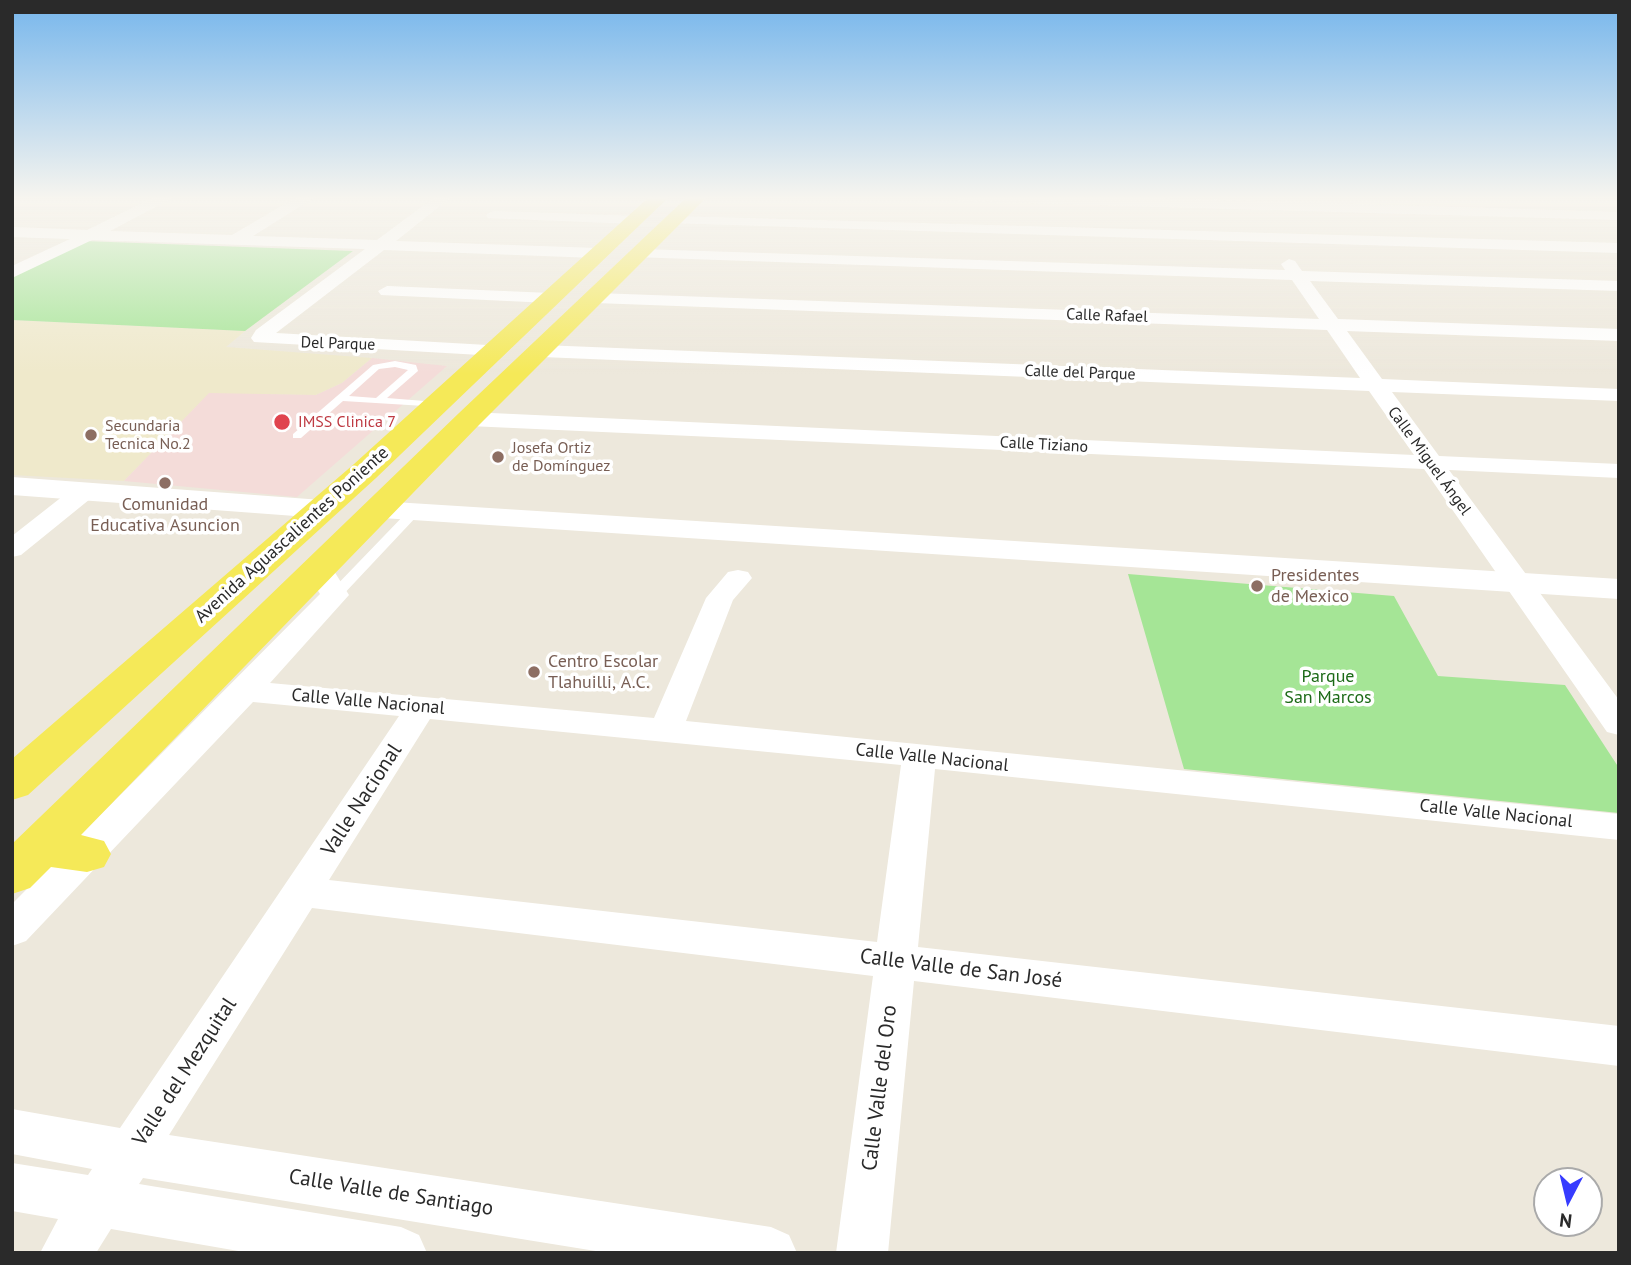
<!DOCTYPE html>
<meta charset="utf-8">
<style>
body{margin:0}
#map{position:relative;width:1631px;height:1265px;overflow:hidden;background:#ede8dc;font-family:"PT Sans",sans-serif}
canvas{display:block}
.frame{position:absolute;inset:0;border:14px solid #2a2a2a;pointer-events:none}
.north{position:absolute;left:1533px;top:1167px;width:70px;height:70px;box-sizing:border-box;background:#fff;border:2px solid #aaa;border-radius:50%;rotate:187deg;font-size:19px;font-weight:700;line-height:28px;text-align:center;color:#2a2a2a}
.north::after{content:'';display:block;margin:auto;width:24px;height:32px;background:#373cff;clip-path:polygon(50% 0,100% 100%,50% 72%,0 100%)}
</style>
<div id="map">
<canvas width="1631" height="1265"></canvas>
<div class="frame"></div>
<div class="north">N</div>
</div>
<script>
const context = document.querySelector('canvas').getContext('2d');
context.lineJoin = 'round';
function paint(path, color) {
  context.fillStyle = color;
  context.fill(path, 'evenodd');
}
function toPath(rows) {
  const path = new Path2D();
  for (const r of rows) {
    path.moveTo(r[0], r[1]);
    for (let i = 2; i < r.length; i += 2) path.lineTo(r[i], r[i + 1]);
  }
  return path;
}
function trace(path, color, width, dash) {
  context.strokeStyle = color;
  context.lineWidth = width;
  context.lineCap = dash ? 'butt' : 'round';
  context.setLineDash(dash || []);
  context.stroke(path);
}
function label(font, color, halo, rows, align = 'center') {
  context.font = font + ' "PT Sans",sans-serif';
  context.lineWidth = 7;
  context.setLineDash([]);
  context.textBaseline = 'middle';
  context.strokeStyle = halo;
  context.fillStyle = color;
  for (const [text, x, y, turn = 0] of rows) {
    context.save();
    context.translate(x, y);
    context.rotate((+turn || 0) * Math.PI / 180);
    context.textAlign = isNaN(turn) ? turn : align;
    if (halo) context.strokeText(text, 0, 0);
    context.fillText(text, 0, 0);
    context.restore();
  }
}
const education = toPath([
 [12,320,245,331,226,347,372,358,342,383,316,395,209,394,124,481,12,475]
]);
const medical = toPath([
 [372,358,447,366,297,497,124,481,209,393,316,395,342,383]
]);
const green = toPath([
 [84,241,353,251,245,331,12,320,12,276],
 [1128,574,1394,596,1438,676,1565,685,1619,768,1619,813,1184,769]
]);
const service = toPath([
 [395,361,416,365,418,371,387,398,437,402,441,403,441,407,343,401,301,438,293,438,293,434,373,365,395,361],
 [395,367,408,370,376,398,349,396,379,369,395,367],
 [414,508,420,512,418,515,340,598,330,598,328,595,330,592,410,509,414,508]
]);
const minor = toPath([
 [155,197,174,197,110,231,232,235,297,197,315,197,253,236,377,240,435,197,451,197,396,241,597,248,605,253,597,258,384,250,276,333,505,346,508,350,498,356,254,342,251,338,256,330,365,249,92,240,12,278,12,266,70,239,12,237,12,227,87,230,155,197],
 [954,197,1121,197,1619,212,1619,220,961,201,954,197],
 [493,211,636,216,643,220,636,224,488,218,486,215,493,211],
 [674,216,1619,243,1619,253,669,223,667,220,674,216],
 [640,249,1285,270,1281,264,1289,259,1295,261,1302,271,1619,281,1619,291,1310,281,1338,319,1619,329,1619,341,1347,331,1382,379,1619,389,1619,401,1392,392,1439,456,1619,464,1619,478,1449,470,1619,700,1619,735,1607,732,1424,469,469,426,461,424,458,419,461,414,469,412,1414,455,1369,391,542,357,532,351,542,345,1360,378,1327,330,596,303,587,298,596,293,1319,319,1292,280,634,257,632,254,640,249],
 [387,286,550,293,559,298,550,303,381,295,378,291,387,286],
 [86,483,95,485,98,490,95,495,21,555,12,557,12,536,77,485,86,483],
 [319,561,329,563,349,595,270,683,654,718,706,598,728,572,738,570,748,572,752,578,733,600,686,721,1619,814,1619,840,935,769,918,947,1619,1026,1619,1066,914,981,888,1253,836,1253,873,976,312,908,169,1135,771,1227,789,1235,797,1253,608,1253,143,1178,139,1184,401,1227,419,1235,427,1253,250,1253,111,1229,96,1253,40,1253,58,1219,12,1211,12,1163,88,1175,92,1169,12,1154,12,1109,120,1128,399,716,253,702,26,941,12,946,12,904,320,594,305,569,309,563,319,561],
 [430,719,901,765,877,942,329,880,430,719]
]);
const tertiary = toPath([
 [12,477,322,500,333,502,338,509,333,516,322,518,12,495,12,477],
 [378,501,1619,579,1619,599,367,517,362,510,367,503,378,501]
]);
const primary = toPath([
 [649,197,669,197,376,478,28,795,12,800,12,759,354,464,649,197],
 [687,197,707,197,479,425,81,835,104,841,111,854,104,867,87,872,51,867,30,888,12,894,12,844,459,413,687,197]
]);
const markers = [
 [282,422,9,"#e0444e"],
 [91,435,7,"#8d6e63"],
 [498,457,7,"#8d6e63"],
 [165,483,7,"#8d6e63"],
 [1257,586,7,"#8d6e63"],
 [534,672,7,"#8d6e63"]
];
const farStreetnames = [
 ["Calle Rafael",1107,316,2],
 ["Del Parque",338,344,2],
 ["Calle del Parque",1080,373,2],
 ["Calle Tiziano",1044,445,3],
 ["Calle Miguel Ángel",1429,461,54]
];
const farHealthnames = [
 ["IMSS Clinica 7",298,422]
];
const farEducationnames = [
 ["Secundaria",105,426],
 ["Tecnica No.2",105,444],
 ["Josefa Ortiz",512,448],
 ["de Domínguez",512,466]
];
const educationNames = [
 ["Comunidad",165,505,"center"],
 ["Educativa Asuncion",165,526,"center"],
 ["Presidentes",1271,576],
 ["de Mexico",1271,597],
 ["Centro Escolar",548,662],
 ["Tlahuilli, A.C.",548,683]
];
const streetNames = [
 ["Avenida Aguascalientes Poniente",292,535,-42],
 ["Calle Valle Nacional",368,702,5],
 ["Calle Valle Nacional",932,758,6],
 ["Calle Valle Nacional",1496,814,6]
];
const parkNames = [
 ["Parque",1328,677],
 ["San Marcos",1328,698]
];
const nearStreetnames = [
 ["Valle Nacional",362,800,-57],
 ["Calle Valle de San José",961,969,7],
 ["Valle del Mezquital",185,1072,-57],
 ["Calle Valle del Oro",880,1088,-83],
 ["Calle Valle de Santiago",391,1193,9]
];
paint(education, '#efe9cb');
paint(medical, '#f4dcd9');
paint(green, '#a5e596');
paint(service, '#fff');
paint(minor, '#fff');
paint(tertiary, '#fff');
paint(primary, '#f5e958');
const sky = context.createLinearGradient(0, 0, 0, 374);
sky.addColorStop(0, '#76b6ec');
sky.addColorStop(0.53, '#f7f5ef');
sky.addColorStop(1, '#f7f5ef00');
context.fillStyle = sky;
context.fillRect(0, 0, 1631, 374);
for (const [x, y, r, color] of markers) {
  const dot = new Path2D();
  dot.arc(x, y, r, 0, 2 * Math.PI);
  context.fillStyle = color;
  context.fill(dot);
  trace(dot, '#fff', 2.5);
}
label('16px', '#2a2a2a', '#fff', farStreetnames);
label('16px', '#be3a42', '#fff', farHealthnames, 'left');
label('16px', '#785e54', '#fff', farEducationnames, 'left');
label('18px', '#785e54', '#fff', educationNames, 'left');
label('18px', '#2a2a2a', '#fff', streetNames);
label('18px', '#1c6a17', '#fff', parkNames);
label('21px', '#2a2a2a', '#fff', nearStreetnames);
</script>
